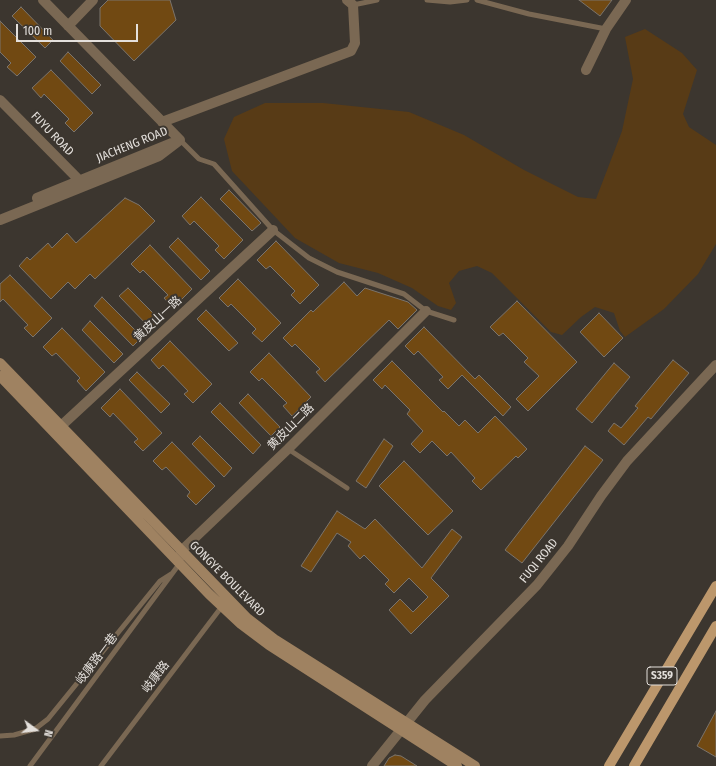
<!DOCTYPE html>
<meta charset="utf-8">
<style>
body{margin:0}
#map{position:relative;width:716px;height:766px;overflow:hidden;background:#3c362f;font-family:"Fira Sans Condensed",sans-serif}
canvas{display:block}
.north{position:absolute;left:16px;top:710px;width:40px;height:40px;-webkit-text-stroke:3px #3c362f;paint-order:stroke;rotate:105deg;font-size:11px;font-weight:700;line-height:16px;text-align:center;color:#e4e0dc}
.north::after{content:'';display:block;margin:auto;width:14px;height:18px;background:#e4e0dc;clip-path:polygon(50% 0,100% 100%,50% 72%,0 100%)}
.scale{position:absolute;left:16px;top:24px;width:122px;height:18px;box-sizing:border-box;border:2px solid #e4e0dc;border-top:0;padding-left:5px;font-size:12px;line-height:14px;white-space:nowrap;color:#e4e0dc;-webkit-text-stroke:3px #3c362f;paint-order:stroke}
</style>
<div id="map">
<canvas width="716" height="766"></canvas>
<div class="north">N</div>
<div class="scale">100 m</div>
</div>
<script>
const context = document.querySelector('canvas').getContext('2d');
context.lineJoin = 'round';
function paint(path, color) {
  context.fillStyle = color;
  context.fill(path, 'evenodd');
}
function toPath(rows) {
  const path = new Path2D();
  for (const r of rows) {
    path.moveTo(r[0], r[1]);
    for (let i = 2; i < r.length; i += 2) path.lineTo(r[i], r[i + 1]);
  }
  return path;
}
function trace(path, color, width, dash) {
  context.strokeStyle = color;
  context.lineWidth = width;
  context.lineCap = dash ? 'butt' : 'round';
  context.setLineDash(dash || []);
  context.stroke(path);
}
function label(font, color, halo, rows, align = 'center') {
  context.font = font + ' "Fira Sans Condensed","Noto Sans SC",sans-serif';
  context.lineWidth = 4;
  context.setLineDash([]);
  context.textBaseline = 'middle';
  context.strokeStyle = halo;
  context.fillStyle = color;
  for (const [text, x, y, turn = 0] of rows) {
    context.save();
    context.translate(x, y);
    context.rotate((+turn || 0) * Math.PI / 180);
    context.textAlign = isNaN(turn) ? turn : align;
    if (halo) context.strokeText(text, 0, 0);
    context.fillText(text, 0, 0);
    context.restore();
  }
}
const green = toPath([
 [645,29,682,53,697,70,683,114,689,127,716,145,716,244,698,274,664,309,625,337,620,331,614,313,595,307,581,317,562,335,551,332,492,273,477,266,459,271,449,283,456,303,451,310,438,306,412,288,378,273,339,263,295,238,232,171,224,139,234,117,265,103,323,103,409,112,464,135,524,170,578,197,596,199,622,131,633,79,625,37]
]);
const building = toPath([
 [108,0,170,0,176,20,134,61,100,26,100,8,108,0],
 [579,0,612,0,600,16,579,0],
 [21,7,53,40,45,48,12,16,21,7],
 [0,21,36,57,17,76,7,67,11,63,0,52,0,21],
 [68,52,101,85,92,94,60,61,68,52],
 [51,70,93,113,74,132,65,123,69,119,44,94,41,98,32,88,51,70],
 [229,190,261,223,252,231,220,199,229,190],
 [201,197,243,240,224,259,215,250,219,246,194,221,190,225,182,216,201,197],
 [125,198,139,205,155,221,95,279,90,274,75,289,68,282,51,299,19,266,27,257,30,260,48,243,52,248,67,233,76,243,125,198],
 [178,238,210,271,201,280,169,247,178,238],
 [276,241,319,285,300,304,291,295,295,291,270,266,266,269,257,260,276,241],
 [150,245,192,289,173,308,164,298,168,295,143,270,140,273,131,264,150,245],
 [10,275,52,318,33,337,24,328,28,325,3,299,0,302,0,284,10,275],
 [238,279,281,323,262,342,252,333,256,329,231,304,228,307,219,298,238,279],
 [344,282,357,296,365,288,408,302,417,310,398,329,389,320,325,382,316,372,320,369,295,344,292,347,283,338,311,310,313,312,344,282],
 [128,288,160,320,151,329,119,296,128,288],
 [102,297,142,337,133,346,94,306,102,297],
 [517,301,577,362,528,411,516,399,539,376,524,362,528,358,503,333,499,336,490,327,517,301],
 [206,310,238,343,229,351,197,319,206,310],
 [599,313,623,338,604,357,580,332,599,313],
 [90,321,123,354,114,363,82,330,90,321],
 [424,327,475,379,479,375,511,407,503,416,462,375,448,389,439,380,443,377,418,351,414,355,405,346,424,327],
 [62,328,105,372,86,391,77,381,80,378,56,353,52,356,43,347,62,328],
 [170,341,212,384,193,403,184,394,188,391,163,365,159,369,151,360,170,341],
 [269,353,311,397,292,416,283,406,287,403,262,378,259,381,250,372,269,353],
 [673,360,689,373,651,419,648,417,624,445,608,431,614,423,621,428,638,408,635,406,673,360],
 [392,361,443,412,444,411,459,426,465,420,478,433,495,416,527,449,518,458,516,456,481,490,472,481,475,478,451,452,447,456,432,441,420,453,411,444,423,431,407,414,410,410,385,385,382,389,373,380,392,361],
 [614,363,630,377,592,423,576,409,614,363],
 [137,372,170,404,161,413,129,380,137,372],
 [120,389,162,433,143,451,134,442,138,439,113,413,110,417,101,408,120,389],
 [248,394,280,427,271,436,239,403,248,394],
 [220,403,261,445,253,454,211,412,220,403],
 [200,436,232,468,224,477,192,444,200,436],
 [384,439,393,446,366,488,356,481,384,439],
 [172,442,215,486,196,505,187,496,190,492,166,467,162,470,153,461,172,442],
 [585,446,603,460,522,563,505,550,585,446],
 [404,461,453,511,428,535,379,486,404,461],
 [337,511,365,529,375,519,422,568,452,529,462,537,431,578,449,596,411,634,389,610,400,599,413,612,428,597,409,578,394,593,385,584,389,580,364,555,360,559,348,546,351,542,337,533,311,572,301,566,337,511],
 [716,711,716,757,697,746,716,711],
 [395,755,401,756,417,766,384,766,389,758,395,755]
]);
const lane = toPath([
 [427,0,450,2,467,0],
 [477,0,529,14,606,29],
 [353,5,377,0],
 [180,140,199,159,214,164,273,230,309,258,337,272,404,294,426,311,454,320],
 [288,449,347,488],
 [0,736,14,735,35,729,48,719,160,581,171,574],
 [30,766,180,563],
 [101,766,223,605]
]);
const street = toPath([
 [43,0,180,140],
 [68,26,93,0],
 [586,70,606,29,626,0],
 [0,100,84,185],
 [162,122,351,51,355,43,353,5,347,0],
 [37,198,172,143],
 [0,220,159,156,180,140],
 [61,426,273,230],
 [180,557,181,551,288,449,426,311],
 [372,766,425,700,537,585,568,546,601,496,627,461,716,365]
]);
const secondary = toPath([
 [0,363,247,618,274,639,475,766],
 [0,376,209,594,241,624,269,645,457,766]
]);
const primary = toPath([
 [609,766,716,586],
 [634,766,716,626]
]);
const shields = [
 [662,676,30]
];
const shieldNames = [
 ["S359",662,676]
];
const streetNames = [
 ["FUYU ROAD",52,134,46],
 ["JIACHENG ROAD",132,145,-22],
 ["黄皮山一路",158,319,-43],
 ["黄皮山二路",291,427,-45],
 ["FUQI ROAD",539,561,-51],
 ["GONGYE BOULEVARD",227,579,45],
 ["岐康路一巷",97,659,-53],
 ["岐康路",156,677,-53]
];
paint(green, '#583b16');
paint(building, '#714912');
trace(building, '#7b746c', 1);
trace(lane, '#7a6853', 5);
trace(street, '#7a6853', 10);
trace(secondary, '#9f8261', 10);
trace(primary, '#bc976c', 10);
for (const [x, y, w] of shields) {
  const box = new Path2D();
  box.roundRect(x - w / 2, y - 9, w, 18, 3);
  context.fillStyle = '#3c362f';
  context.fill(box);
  trace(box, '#e4e0dc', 1);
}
label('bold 11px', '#e4e0dc', null, shieldNames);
label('12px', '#e4e0dc', '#3c362f', streetNames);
</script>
